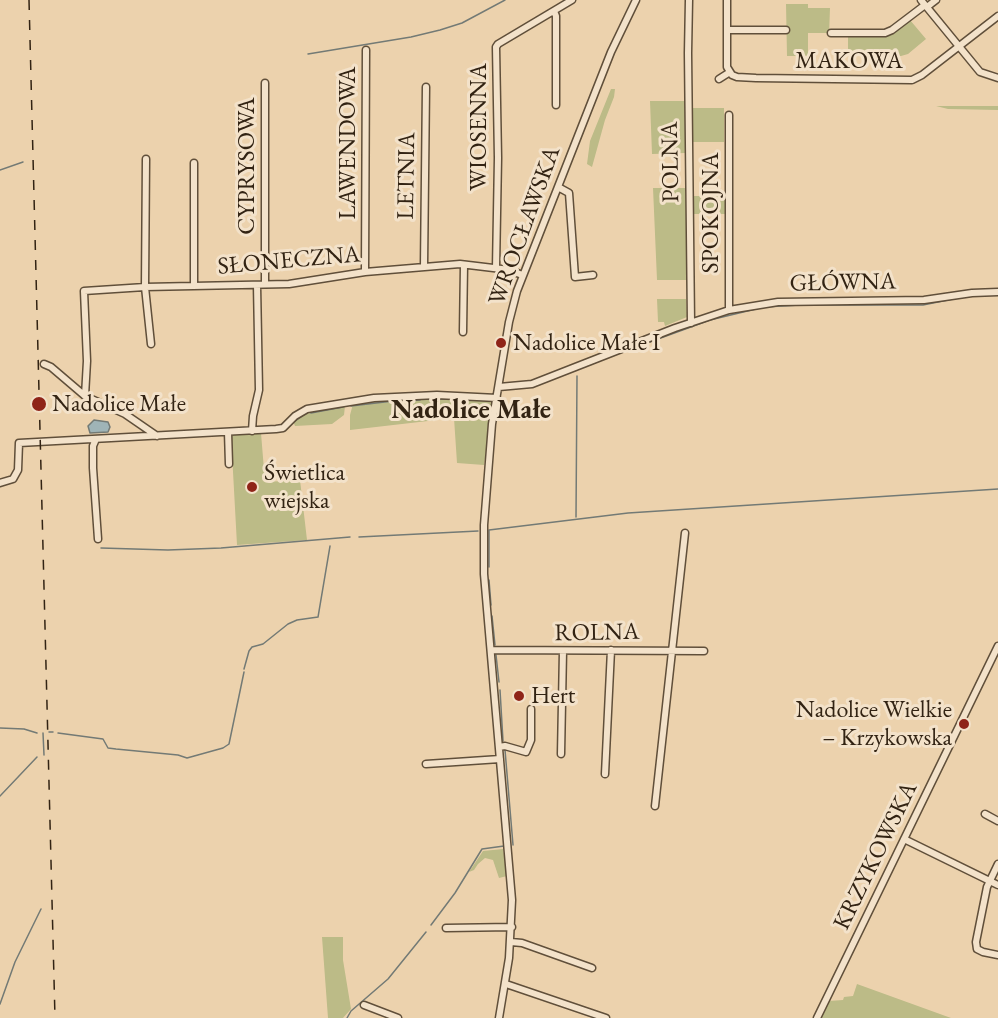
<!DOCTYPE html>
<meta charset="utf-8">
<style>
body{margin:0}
canvas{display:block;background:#ecd2ad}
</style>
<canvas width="998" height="1018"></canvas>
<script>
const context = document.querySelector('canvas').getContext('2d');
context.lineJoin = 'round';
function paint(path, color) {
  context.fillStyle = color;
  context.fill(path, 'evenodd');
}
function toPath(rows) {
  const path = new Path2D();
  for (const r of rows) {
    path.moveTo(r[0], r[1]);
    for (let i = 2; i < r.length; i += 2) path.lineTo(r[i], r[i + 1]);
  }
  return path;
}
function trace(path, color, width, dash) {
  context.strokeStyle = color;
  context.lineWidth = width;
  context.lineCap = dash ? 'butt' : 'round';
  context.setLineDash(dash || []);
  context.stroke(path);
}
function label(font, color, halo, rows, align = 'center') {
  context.font = font + ' "EB Garamond",serif';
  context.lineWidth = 6;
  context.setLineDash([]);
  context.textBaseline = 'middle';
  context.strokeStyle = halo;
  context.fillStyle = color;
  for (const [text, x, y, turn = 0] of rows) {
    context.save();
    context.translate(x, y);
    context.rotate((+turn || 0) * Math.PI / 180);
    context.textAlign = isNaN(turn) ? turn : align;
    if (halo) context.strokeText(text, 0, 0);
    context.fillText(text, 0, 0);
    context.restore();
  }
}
const green = toPath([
 [786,4,808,4,808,8,830,8,829,36,827,33,808,33,808,56,787,56],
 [910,20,926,39,908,54,901,56,848,56,848,34,886,35],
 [611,89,615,89,614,97,605,120,592,167,587,164,590,141],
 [650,101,685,101,685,153,652,154],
 [936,106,998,106,998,110,948,109],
 [692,108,724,108,724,142,693,142],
 [653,188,686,188,686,280,657,280],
 [693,196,725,196,725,214,693,214],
 [657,299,686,299,687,317,665,326,664,322,658,322],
 [439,398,486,399,493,404,484,465,457,463,454,418,350,430,350,415,353,404,398,399],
 [345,406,344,415,332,424,295,426,293,421,304,412],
 [261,433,265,482,300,480,307,540,237,545,231,435],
 [503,849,507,876,499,878,493,860,485,858,478,864,474,870,469,872,483,851],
 [322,937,343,937,343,960,351,1009,343,1018,328,1018],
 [857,984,951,1018,821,1018,829,1001,843,1000,844,997,853,996]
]);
const water = toPath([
 [94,420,108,422,110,427,108,432,90,433,88,426,94,420]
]);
const stream = toPath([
 [308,54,411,37,440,30,462,23,505,0],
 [0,170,23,162],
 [614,355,710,320,764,307,800,305,923,305,958,298],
 [425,399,436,399],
 [440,399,478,400],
 [399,401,420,400],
 [351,406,393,401],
 [311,413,343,407],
 [295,421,305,414],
 [576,517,577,376],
 [359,537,478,531],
 [101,548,168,550,221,548,350,537],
 [489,567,489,530,628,513,998,489],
 [489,580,491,605],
 [492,616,495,645],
 [496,655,499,682],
 [244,669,249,651,252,647,263,644,288,624,297,620,318,617,330,546],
 [500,690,503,741],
 [0,728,24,729,37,733],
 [49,732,53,732],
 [43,733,44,755],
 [58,733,103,739,108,748,116,749,178,755,187,758,223,748,229,744,244,672],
 [505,750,513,845],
 [0,796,37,757],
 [431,925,455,893,482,849,504,846],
 [0,1004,15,962,41,909],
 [347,1018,351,1011,388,979,426,932]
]);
const minor = toPath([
 [689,0,688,53,691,323],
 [727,0,727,67,732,75,737,77,756,78,912,80,922,75,998,16],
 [921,0,980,72,998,78],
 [927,7,936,0],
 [554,11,556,16,556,105],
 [727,30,786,30],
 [831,33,885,33,892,30,925,5],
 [719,79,730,72],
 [265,83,265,284],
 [729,115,729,310],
 [146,159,145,287,151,344],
 [558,187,569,193,575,277,593,275],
 [424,266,426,87],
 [496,268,498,158,496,47,498,44,572,0],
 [365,272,366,50],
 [194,286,194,163],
 [463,332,464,265],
 [44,364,51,367,85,396,125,414,157,436],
 [499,387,532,384,675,328,729,310,778,302,924,300,972,293,998,292],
 [85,396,87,361,84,291,145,287,289,284,365,272,460,264,510,270,522,275],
 [252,431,253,416,259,390,257,285],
 [228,432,229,464],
 [96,439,93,446,93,468,98,539],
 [0,483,13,479,18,470,19,443,276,429,283,428,295,416,307,409,374,398,437,395,497,398],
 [491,650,704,651],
 [499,747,505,746,526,752,531,740,531,709],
 [561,754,563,651],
 [426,764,500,759],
 [605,774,611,650],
 [655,806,685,533],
 [985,814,998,821],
 [904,839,998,885],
 [998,864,987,887,976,942,977,949,983,952,998,955],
 [446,928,512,927],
 [511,942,522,943,592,968],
 [506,984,606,1018],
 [364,1005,398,1018],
 [499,1018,509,958,512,900,484,574,484,525,492,424,509,322,517,291,611,52,636,0],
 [817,1018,998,646]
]);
const rail = toPath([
 [29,0,55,1018]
]);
const markers = [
 [501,343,6,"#8f2418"],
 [39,404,8,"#8f2418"],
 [252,487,6,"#8f2418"],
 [519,696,6,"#8f2418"],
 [964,724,6,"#8f2418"]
];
const streetNames = [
 ["MAKOWA",849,61],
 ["WIOSENNA",479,127,-90],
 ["LAWENDOWA",348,143,-90],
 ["POLNA",671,162,-91],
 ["CYPRYSOWA",247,166,-90],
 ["LETNIA",407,176,-89],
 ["SPOKOJNA",711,213,-90],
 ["WROCŁAWSKA",525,226,-70],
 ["SŁONECZNA",289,261,-5],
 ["GŁÓWNA",843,283,-1],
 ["ROLNA",597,633,-1],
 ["KRZYKOWSKA",876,856,-64]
];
const poiNames = [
 ["Nadolice Małe I",513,343],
 ["Nadolice Małe",52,404],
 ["Świetlica",264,473],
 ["wiejska",264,501],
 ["Hert",531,696],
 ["Nadolice Wielkie",952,710,"right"],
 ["– Krzykowska",952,738,"right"]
];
const quarterNames = [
 ["Nadolice Małe",471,411]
];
paint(green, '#bcbb87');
paint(water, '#9fb4b7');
trace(water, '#737a75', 1.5);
trace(stream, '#737a75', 1.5);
trace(minor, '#604f3a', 9);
trace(minor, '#f3e2ca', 6);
trace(rail, '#322313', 1.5, [10, 10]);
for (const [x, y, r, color] of markers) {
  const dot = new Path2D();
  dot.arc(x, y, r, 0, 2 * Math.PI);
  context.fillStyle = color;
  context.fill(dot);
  trace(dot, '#f3e2ca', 2);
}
label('24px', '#322313', '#f3e2ca', streetNames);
label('24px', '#322313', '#f3e2ca', poiNames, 'left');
label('bold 27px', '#322313', '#f3e2ca', quarterNames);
</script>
